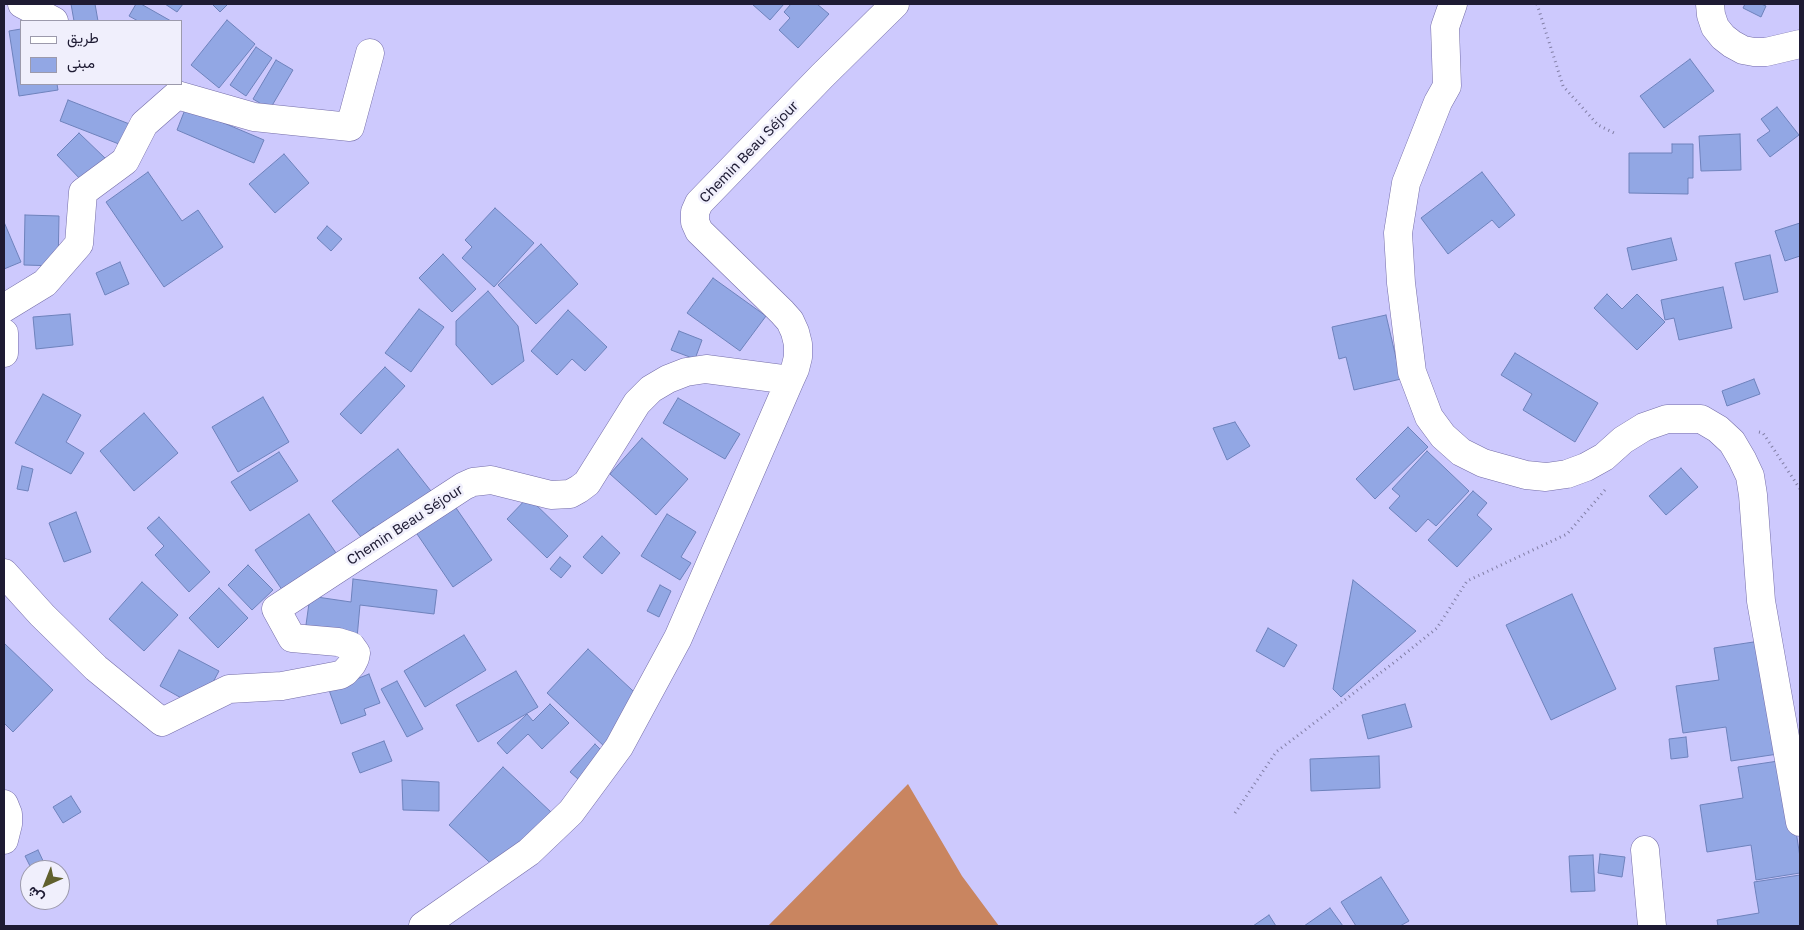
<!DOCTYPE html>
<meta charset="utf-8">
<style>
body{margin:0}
#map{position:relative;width:1804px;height:930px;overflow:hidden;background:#cdc9fd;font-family:"Golos Text",Vazirmatn,sans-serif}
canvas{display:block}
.frame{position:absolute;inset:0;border:5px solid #1e1b33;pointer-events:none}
.legend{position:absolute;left:20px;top:20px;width:162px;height:65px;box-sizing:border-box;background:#f0effc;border:1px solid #9c9aac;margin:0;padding:6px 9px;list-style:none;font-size:15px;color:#1e1b33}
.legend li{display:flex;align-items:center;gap:10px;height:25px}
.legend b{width:25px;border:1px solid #9c9aac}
.north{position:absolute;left:20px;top:860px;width:50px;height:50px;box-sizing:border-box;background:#f0effc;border:1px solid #9c9aac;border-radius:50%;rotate:224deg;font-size:14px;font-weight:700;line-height:20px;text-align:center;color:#1e1b33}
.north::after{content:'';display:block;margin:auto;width:18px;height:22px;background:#60602d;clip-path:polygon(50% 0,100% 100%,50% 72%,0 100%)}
</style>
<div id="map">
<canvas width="1804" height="930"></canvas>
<div class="frame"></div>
<ul class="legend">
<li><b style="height:6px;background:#fff"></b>طريق</li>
<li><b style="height:14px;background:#92a7e4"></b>مبنى</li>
</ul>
<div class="north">ش</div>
</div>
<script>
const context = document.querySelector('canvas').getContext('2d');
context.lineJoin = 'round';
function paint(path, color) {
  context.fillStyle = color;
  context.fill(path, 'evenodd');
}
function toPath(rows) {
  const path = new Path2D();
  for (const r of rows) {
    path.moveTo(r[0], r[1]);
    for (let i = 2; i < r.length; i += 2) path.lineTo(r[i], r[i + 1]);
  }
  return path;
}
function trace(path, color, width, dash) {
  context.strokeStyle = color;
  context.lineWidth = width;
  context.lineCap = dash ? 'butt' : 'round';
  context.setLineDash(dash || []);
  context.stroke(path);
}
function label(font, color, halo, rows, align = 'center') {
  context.font = font + ' "Golos Text",sans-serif';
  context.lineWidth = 5;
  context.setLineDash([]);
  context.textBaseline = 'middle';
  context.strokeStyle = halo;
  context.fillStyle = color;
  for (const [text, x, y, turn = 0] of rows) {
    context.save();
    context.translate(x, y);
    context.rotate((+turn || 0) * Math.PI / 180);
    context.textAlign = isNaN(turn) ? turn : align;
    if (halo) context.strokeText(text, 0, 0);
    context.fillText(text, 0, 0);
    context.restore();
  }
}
const forest = toPath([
 [908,784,962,876,999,926,768,926]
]);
const building = toPath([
 [71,4,95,4,98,21,74,21,71,4],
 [136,4,141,4,171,21,138,21,129,16,136,4],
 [165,4,183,4,177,12,165,4],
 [212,4,228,4,220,12,212,4],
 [752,4,784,4,770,20,752,4],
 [791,4,817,4,829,14,798,48,779,30,790,18,784,12,791,4],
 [1745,4,1761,4,1766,6,1761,17,1743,8,1745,4],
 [227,20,255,44,219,88,191,65,227,20],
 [21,29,21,84,57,84,58,90,19,96,9,31,21,29],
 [256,47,272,58,246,96,230,85,256,47],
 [1690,59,1714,91,1664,128,1640,96,1690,59],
 [276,60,293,70,270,109,253,99,276,60],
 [68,100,132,125,124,146,60,121,68,100],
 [186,107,264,140,254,163,177,130,186,107],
 [1777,107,1799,135,1770,157,1757,140,1770,131,1761,119,1777,107],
 [79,133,106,159,83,182,57,155,79,133],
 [1740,134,1741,170,1701,171,1699,136,1740,134],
 [1672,144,1693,144,1693,178,1688,178,1688,194,1629,193,1629,153,1672,153,1672,144],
 [284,154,309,183,275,213,249,184,284,154],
 [148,172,182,221,198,210,223,247,164,287,106,202,148,172],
 [1482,172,1515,215,1499,228,1492,220,1448,254,1421,218,1482,172],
 [495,208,534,243,494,287,462,258,472,247,465,240,495,208],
 [25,215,59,216,58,266,24,265,25,215],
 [4,222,21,262,4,269,4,222],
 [1800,223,1800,256,1785,261,1775,231,1800,223],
 [327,226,342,239,331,251,317,238,327,226],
 [1671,238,1677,260,1632,270,1627,248,1671,238],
 [541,244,578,284,536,324,498,285,541,244],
 [443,254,476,289,452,312,419,278,443,254],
 [1770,255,1778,292,1744,300,1735,263,1770,255],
 [120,262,129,284,105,295,96,273,120,262],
 [713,278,766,316,740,351,687,313,713,278],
 [1723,287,1732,328,1679,340,1674,318,1665,320,1661,300,1723,287],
 [488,291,518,326,524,361,492,385,456,345,456,321,488,291],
 [1607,294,1622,309,1637,294,1665,322,1637,350,1594,308,1607,294],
 [419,309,444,327,411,372,385,353,419,309],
 [568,310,607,347,585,371,572,359,557,375,531,351,568,310],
 [70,314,73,345,36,349,33,317,70,314],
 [1386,315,1401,379,1354,390,1346,357,1339,359,1332,327,1386,315],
 [679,331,702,340,695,359,671,350,679,331],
 [1515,353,1598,403,1575,442,1523,410,1532,394,1501,375,1515,353],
 [385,367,405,386,361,434,340,414,385,367],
 [1754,379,1760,394,1727,406,1722,391,1754,379],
 [43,394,81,415,66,442,84,453,71,474,15,443,43,394],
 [263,397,289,442,238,472,212,427,263,397],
 [678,398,740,434,725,459,663,423,678,398],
 [144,413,178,453,134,491,100,451,144,413],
 [1235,422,1250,446,1227,460,1213,428,1235,422],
 [1408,427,1428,447,1375,499,1356,479,1408,427],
 [642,438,688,479,656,515,610,474,642,438],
 [398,449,438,500,385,541,374,527,361,537,332,501,398,449],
 [1427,451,1469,491,1436,526,1428,519,1416,532,1389,508,1400,496,1392,489,1427,451],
 [279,452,298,481,250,511,231,482,279,452],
 [22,466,33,469,28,491,17,489,22,466],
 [1681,468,1698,487,1666,515,1649,496,1681,468],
 [1473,491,1487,503,1477,515,1492,529,1457,567,1428,540,1473,491],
 [528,497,568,536,547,558,507,519,528,497],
 [454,505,492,560,453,587,415,531,454,505],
 [76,512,91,552,64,562,49,523,76,512],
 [309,514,343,563,289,600,255,550,309,514],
 [667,514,696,532,681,557,691,563,680,580,641,556,667,514],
 [159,517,210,572,189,592,155,555,164,546,147,528,159,517],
 [602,536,620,553,602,574,583,557,602,536],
 [560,557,571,566,561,578,550,569,560,557],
 [248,565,273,590,252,610,228,585,248,565],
 [353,579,437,590,434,614,360,605,357,638,305,632,310,596,351,602,353,579],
 [1353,580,1416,631,1341,697,1333,689,1353,580],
 [142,582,178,615,144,651,109,619,142,582],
 [660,585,671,591,659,617,647,611,660,585],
 [219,588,248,618,218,648,189,618,219,588],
 [1572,594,1616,689,1551,720,1506,625,1572,594],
 [1268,628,1297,645,1284,667,1256,651,1268,628],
 [464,635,486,670,425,707,404,671,464,635],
 [1760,641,1778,754,1731,761,1726,727,1683,733,1676,686,1719,680,1714,648,1760,641],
 [4,643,53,690,13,732,4,723,4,643],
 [588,649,646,703,605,747,547,693,588,649],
 [179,650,219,671,199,708,160,686,179,650],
 [516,671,538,707,478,742,456,705,516,671],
 [369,674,380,703,364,709,366,715,341,724,329,690,369,674],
 [397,681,423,729,407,737,381,689,397,681],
 [550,704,569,723,542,749,528,734,507,754,497,743,527,714,533,721,550,704],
 [1405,704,1412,727,1368,739,1362,715,1405,704],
 [1686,737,1688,757,1671,759,1669,739,1686,737],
 [384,741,392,761,360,773,352,753,384,741],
 [595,744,603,752,578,779,570,772,595,744],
 [1379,756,1380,788,1311,791,1310,759,1379,756],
 [1785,760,1800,857,1800,873,1756,880,1751,845,1707,852,1700,805,1743,798,1738,767,1785,760],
 [503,767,552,813,499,871,449,825,503,767],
 [402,780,439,782,439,811,403,810,402,780],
 [71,796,81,812,63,823,53,807,71,796],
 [38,850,45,865,32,870,25,856,38,850],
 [1600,854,1625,857,1622,877,1598,873,1600,854],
 [1593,855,1595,891,1571,892,1569,856,1593,855],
 [1800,875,1800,926,1718,926,1717,920,1759,913,1754,882,1800,875],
 [1381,877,1409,921,1400,926,1356,926,1341,902,1381,877],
 [1330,908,1343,926,1304,926,1330,908],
 [1269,915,1276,926,1253,926,1269,915]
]);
const path = toPath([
 [1537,4,1563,86,1598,125,1616,134],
 [1759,432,1763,433,1800,489],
 [1235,813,1276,752,1396,661,1437,628,1467,581,1567,534,1605,490]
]);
const minor = toPath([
 [22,4,54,21],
 [1453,4,1445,27,1447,86,1438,102,1406,183,1398,233,1401,283,1412,372,1429,417,1443,436,1461,452,1483,463,1526,475,1546,477,1567,474,1586,467,1604,457,1623,440,1644,427,1667,419,1701,419,1718,429,1732,442,1742,459,1750,476,1753,495,1761,601,1800,822],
 [1710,4,1711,15,1715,27,1723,37,1732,44,1743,50,1754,52,1766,52,1800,44],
 [4,308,45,283,79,244,83,192,125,161,144,124,177,95,254,117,350,127,370,53],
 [4,333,4,353],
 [4,573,42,615,96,668,162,722,229,689,282,686,340,675,345,672,352,664,355,658,356,653,351,646,338,642,292,638,276,609,464,486,473,482,491,480,551,495,570,494,579,489,587,483,637,403,651,389,668,379,686,372,706,369,790,380,795,369,798,357,798,344,795,332,790,321,782,312,699,231,695,222,695,212,699,203,822,76,895,4],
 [4,804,8,814,8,824,4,840],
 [1645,850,1652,926],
 [423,926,529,852,571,812,619,747,678,638,790,380]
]);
const streetNames = [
 ["Chemin Beau Séjour",749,152,-46],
 ["Chemin Beau Séjour",405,525,-33]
];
paint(forest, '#c98560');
paint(building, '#92a7e4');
trace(building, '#6e82bc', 1);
trace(minor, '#746da8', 29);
trace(path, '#817ea5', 3, [1, 4]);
trace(minor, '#fff', 28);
label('14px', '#1e1b33', '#f0effc', streetNames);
</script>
